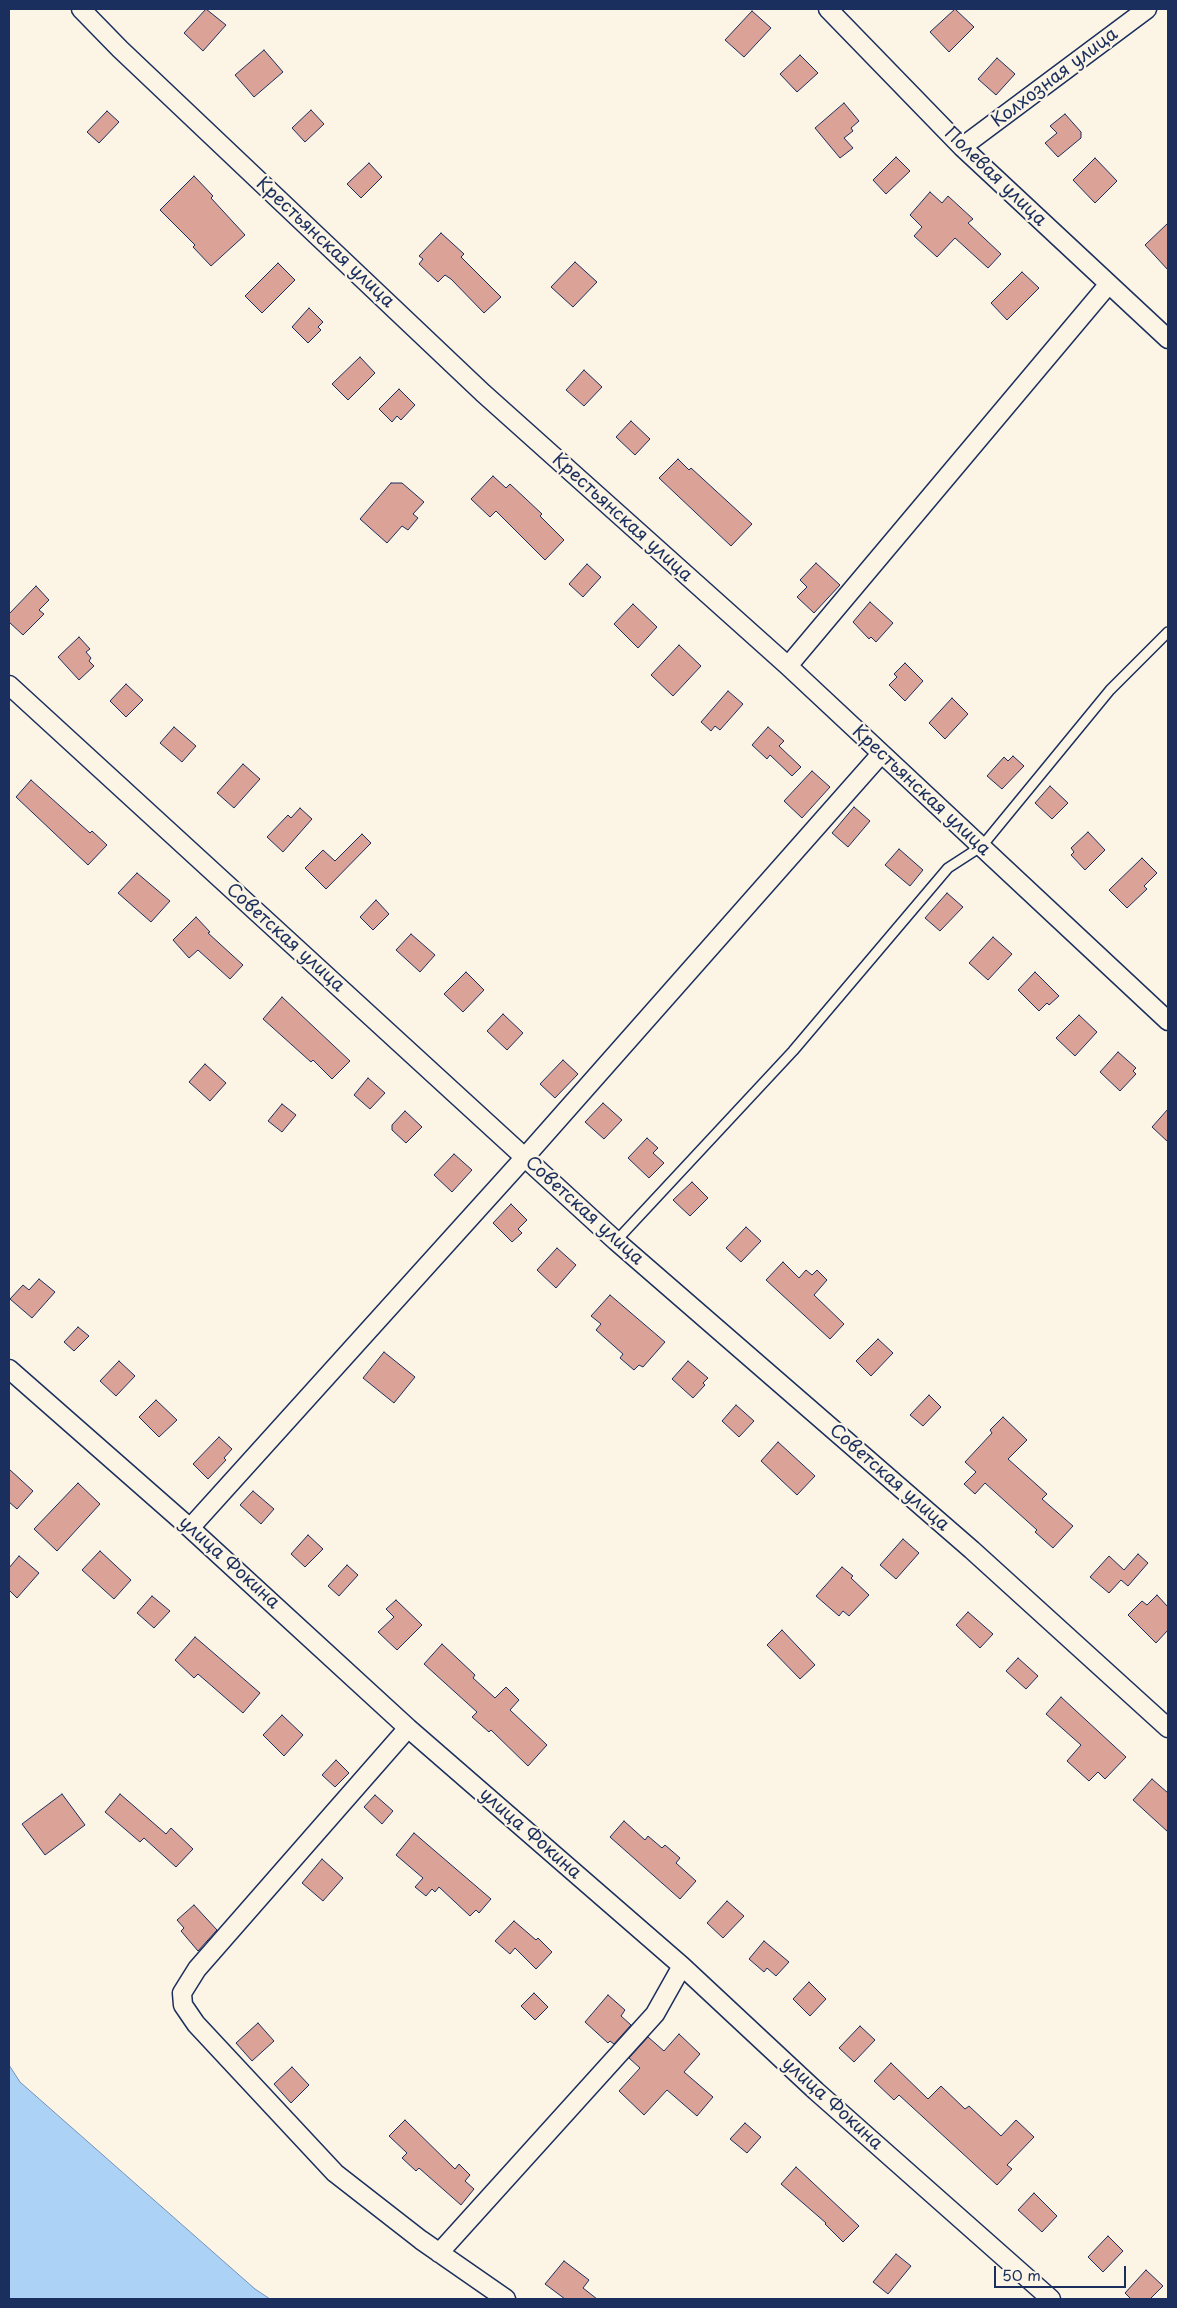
<!DOCTYPE html>
<meta charset="utf-8">
<style>
body{margin:0}
#map{position:relative;width:1177px;height:2308px;overflow:hidden;background:#fcf5e5;font-family:"Playpen Sans",sans-serif}
canvas{display:block}
.frame{position:absolute;inset:0;border:10px solid #1b2f5e;pointer-events:none}
.scale{position:absolute;left:994px;top:2266px;width:132px;height:22px;box-sizing:border-box;border:2px solid #1b2f5e;border-top:0;padding-left:6px;font-size:15px;line-height:18px;white-space:nowrap;color:#1b2f5e;-webkit-text-stroke:4px #fcf5e5;paint-order:stroke}
</style>
<div id="map">
<canvas width="1177" height="2308"></canvas>
<div class="frame"></div>
<div class="scale">50 m</div>
</div>
<script>
const context = document.querySelector('canvas').getContext('2d');
context.lineJoin = 'round';
function paint(path, color) {
  context.fillStyle = color;
  context.fill(path, 'evenodd');
}
function toPath(rows) {
  const path = new Path2D();
  for (const r of rows) {
    path.moveTo(r[0], r[1]);
    for (let i = 2; i < r.length; i += 2) path.lineTo(r[i], r[i + 1]);
  }
  return path;
}
function trace(path, color, width, dash) {
  context.strokeStyle = color;
  context.lineWidth = width;
  context.lineCap = dash ? 'butt' : 'round';
  context.setLineDash(dash || []);
  context.stroke(path);
}
function label(font, color, halo, rows, align = 'center') {
  context.font = font + ' "Playpen Sans",sans-serif';
  context.lineWidth = 4.5;
  context.setLineDash([]);
  context.textBaseline = 'middle';
  context.strokeStyle = halo;
  context.fillStyle = color;
  for (const [text, x, y, turn = 0] of rows) {
    context.save();
    context.translate(x, y);
    context.rotate((+turn || 0) * Math.PI / 180);
    context.textAlign = isNaN(turn) ? turn : align;
    if (halo) context.strokeText(text, 0, 0);
    context.fillText(text, 0, 0);
    context.restore();
  }
}
const water = toPath([
 [9,2065,20,2082,255,2289,270,2299,9,2299,9,2065]
]);
const building = toPath([
 [206,9,226,25,203,51,184,33,206,9],
 [955,9,974,27,949,52,930,32,955,9],
 [752,11,771,28,744,57,725,40,752,11],
 [264,50,283,72,254,97,235,75,264,50],
 [800,55,818,73,797,92,780,74,800,55],
 [997,58,1015,74,996,95,978,79,997,58],
 [844,103,859,121,851,128,853,131,844,138,853,148,840,158,815,128,844,103],
 [311,110,324,124,305,142,292,128,311,110],
 [107,111,119,122,99,143,87,132,107,111],
 [1065,114,1081,132,1081,138,1058,157,1045,143,1057,133,1050,126,1065,114],
 [896,157,910,171,886,194,873,180,896,157],
 [1095,158,1117,181,1095,203,1073,180,1095,158],
 [369,163,382,177,361,198,347,184,369,163],
 [194,176,213,196,211,198,245,235,211,266,193,247,195,245,160,210,194,176],
 [930,192,942,203,948,196,973,219,968,223,1001,254,988,268,955,238,937,257,914,236,922,227,910,215,930,192],
 [1168,223,1168,270,1145,245,1168,223],
 [441,233,464,254,461,257,501,297,484,313,451,279,445,275,438,282,419,264,423,259,419,256,441,233],
 [575,262,597,282,573,307,551,287,575,262],
 [278,263,295,280,262,313,245,296,278,263],
 [1022,272,1039,288,1007,320,991,303,1022,272],
 [309,308,323,322,318,327,321,330,308,343,292,327,309,308],
 [360,357,375,373,348,400,332,384,360,357],
 [584,370,602,387,584,406,566,390,584,370],
 [399,389,415,405,401,420,397,416,392,422,379,409,399,389],
 [631,421,650,439,635,455,616,437,631,421],
 [678,459,689,470,691,468,752,524,731,546,659,478,678,459],
 [493,476,506,488,510,484,542,514,540,516,564,540,545,560,496,511,490,517,471,499,493,476],
 [391,483,402,483,424,502,413,514,418,518,408,530,402,526,387,543,360,519,391,483],
 [816,563,840,585,814,613,797,597,807,587,800,580,816,563],
 [587,564,601,577,583,597,569,584,587,564],
 [36,586,49,600,39,610,44,614,23,635,9,622,9,614,36,586],
 [870,602,893,623,876,642,871,637,869,639,853,622,870,602],
 [633,604,657,627,638,648,614,624,633,604],
 [79,637,90,649,86,652,91,658,89,661,94,666,79,680,58,657,79,637],
 [679,645,701,666,673,696,651,675,679,645],
 [905,663,923,681,905,701,889,685,897,677,894,674,905,663],
 [126,684,143,700,126,717,110,701,126,684],
 [728,691,743,704,720,730,715,726,711,731,701,722,728,691],
 [952,698,968,714,945,739,929,723,952,698],
 [174,727,196,746,182,762,160,743,174,727],
 [768,727,784,741,779,746,801,767,792,776,770,755,767,759,752,745,768,727],
 [1013,756,1024,766,1002,789,987,776,1004,757,1008,761,1013,756],
 [243,764,260,779,234,808,217,793,243,764],
 [812,771,830,787,802,818,784,801,812,771],
 [31,780,90,833,92,831,107,845,88,865,16,797,31,780],
 [1050,786,1068,803,1052,819,1035,803,1050,786],
 [854,807,870,821,848,847,832,833,854,807],
 [300,808,312,819,283,852,267,837,288,815,291,818,300,808],
 [1088,832,1105,850,1085,870,1071,855,1074,852,1071,848,1088,832],
 [362,834,371,843,326,889,305,868,323,850,335,861,362,834],
 [899,849,923,870,910,886,885,865,899,849],
 [1142,858,1157,873,1144,886,1147,889,1127,908,1109,890,1142,858],
 [137,873,170,901,151,922,118,893,137,873],
 [947,893,963,907,940,931,925,918,947,893],
 [376,900,389,914,373,930,360,917,376,900],
 [196,917,210,932,208,933,243,965,230,979,198,950,189,958,173,940,196,917],
 [411,934,435,955,420,972,396,950,411,934],
 [993,937,1012,954,988,980,969,963,993,937],
 [466,972,484,990,463,1012,444,994,466,972],
 [1035,972,1059,996,1049,1005,1047,1003,1039,1011,1018,990,1035,972],
 [282,997,350,1061,332,1079,313,1060,311,1062,263,1019,282,997],
 [503,1014,523,1033,507,1050,487,1031,503,1014],
 [1079,1015,1097,1032,1075,1056,1056,1038,1079,1015],
 [1118,1052,1136,1068,1133,1071,1136,1074,1120,1091,1100,1072,1118,1052],
 [563,1060,578,1074,555,1098,540,1084,563,1060],
 [205,1064,226,1083,210,1101,189,1082,205,1064],
 [368,1078,385,1093,370,1109,354,1095,368,1078],
 [603,1103,622,1120,604,1139,585,1122,603,1103],
 [282,1104,296,1115,282,1132,268,1121,282,1104],
 [1168,1109,1168,1142,1152,1127,1168,1109],
 [405,1111,422,1127,406,1143,392,1130,392,1125,405,1111],
 [647,1138,658,1148,653,1153,664,1163,649,1178,628,1158,647,1138],
 [454,1154,472,1170,452,1192,434,1175,454,1154],
 [692,1182,708,1198,690,1216,673,1200,692,1182],
 [511,1204,527,1220,518,1229,522,1233,512,1242,493,1223,511,1204],
 [746,1227,761,1241,741,1262,726,1248,746,1227],
 [557,1248,576,1265,556,1288,537,1270,557,1248],
 [783,1262,799,1278,806,1270,812,1275,817,1270,827,1280,814,1295,844,1324,830,1339,766,1280,783,1262],
 [39,1279,55,1292,32,1318,10,1299,23,1285,29,1290,39,1279],
 [610,1295,665,1342,643,1367,639,1365,634,1370,620,1358,623,1354,596,1330,601,1324,591,1316,610,1295],
 [78,1327,89,1336,74,1351,64,1342,78,1327],
 [878,1339,893,1353,871,1376,856,1361,878,1339],
 [384,1352,415,1377,394,1403,363,1378,384,1352],
 [119,1361,135,1376,116,1396,100,1381,119,1361],
 [688,1361,708,1378,703,1383,705,1385,693,1398,672,1379,688,1361],
 [929,1395,941,1407,923,1426,910,1415,929,1395],
 [156,1400,177,1420,159,1437,139,1417,156,1400],
 [736,1405,754,1421,739,1437,722,1421,736,1405],
 [1003,1417,1027,1440,1008,1459,1047,1494,1042,1499,1073,1526,1053,1548,1035,1532,1037,1530,985,1483,975,1494,964,1484,976,1472,965,1462,992,1433,990,1430,1003,1417],
 [219,1437,232,1449,224,1458,226,1460,208,1479,193,1464,219,1437],
 [778,1442,815,1476,797,1495,761,1461,778,1442],
 [9,1469,33,1491,17,1509,9,1502,9,1469],
 [78,1483,100,1504,57,1551,34,1529,78,1483],
 [253,1491,274,1509,261,1524,240,1505,253,1491],
 [308,1535,323,1549,305,1567,291,1554,308,1535],
 [903,1539,919,1553,896,1579,880,1565,903,1539],
 [100,1551,131,1580,114,1599,82,1570,100,1551],
 [1138,1554,1148,1563,1128,1586,1121,1580,1109,1593,1090,1577,1109,1556,1124,1570,1138,1554],
 [19,1556,39,1573,17,1598,9,1590,9,1568,19,1556],
 [347,1565,358,1575,339,1596,328,1586,347,1565],
 [842,1567,853,1576,851,1578,869,1595,849,1616,843,1611,839,1616,816,1596,842,1567],
 [1157,1595,1168,1607,1168,1630,1156,1643,1128,1615,1142,1601,1147,1605,1157,1595],
 [152,1596,170,1611,154,1628,137,1613,152,1596],
 [396,1600,422,1625,397,1650,378,1632,394,1617,386,1609,396,1600],
 [968,1612,993,1634,980,1648,956,1625,968,1612],
 [782,1630,815,1665,800,1679,767,1645,782,1630],
 [195,1637,260,1693,243,1713,198,1674,194,1678,175,1660,195,1637],
 [442,1644,475,1675,473,1678,495,1698,506,1687,519,1700,510,1710,547,1745,528,1766,491,1730,489,1732,472,1717,477,1712,424,1664,442,1644],
 [1018,1658,1038,1676,1026,1689,1006,1671,1018,1658],
 [1061,1697,1126,1757,1105,1779,1098,1772,1089,1781,1067,1761,1081,1745,1046,1714,1061,1697],
 [282,1715,303,1735,284,1756,263,1735,282,1715],
 [336,1760,349,1773,335,1787,322,1775,336,1760],
 [1152,1779,1168,1793,1168,1832,1133,1800,1152,1779],
 [62,1794,85,1825,45,1855,22,1824,62,1794],
 [120,1794,166,1834,171,1828,193,1849,176,1867,144,1838,140,1842,105,1812,120,1794],
 [375,1795,393,1811,382,1824,364,1807,375,1795],
 [624,1821,645,1840,648,1836,662,1848,665,1845,680,1858,676,1863,696,1881,680,1899,610,1837,624,1821],
 [414,1833,491,1899,479,1913,476,1910,470,1916,439,1887,435,1892,432,1889,426,1896,415,1887,423,1878,396,1855,414,1833],
 [322,1859,343,1878,323,1901,302,1883,322,1859],
 [727,1901,744,1916,723,1938,707,1923,727,1901],
 [194,1905,217,1930,198,1951,181,1931,184,1928,177,1920,194,1905],
 [514,1921,536,1940,538,1938,552,1952,536,1969,515,1948,510,1954,495,1941,514,1921],
 [764,1941,789,1962,776,1976,767,1968,764,1972,749,1959,764,1941],
 [809,1982,826,1999,810,2016,793,1999,809,1982],
 [534,1993,548,2007,535,2020,521,2006,534,1993],
 [608,1995,625,2010,621,2016,631,2025,614,2044,610,2041,608,2043,585,2022,608,1995],
 [258,2023,274,2041,252,2061,236,2043,258,2023],
 [860,2026,875,2040,854,2062,839,2048,860,2026],
 [679,2034,700,2054,684,2072,713,2097,697,2116,667,2090,644,2115,619,2091,640,2068,629,2058,648,2037,664,2051,679,2034],
 [891,2063,928,2099,941,2086,965,2109,969,2106,1001,2136,1016,2120,1034,2137,1007,2165,1012,2169,997,2185,899,2095,894,2100,874,2081,891,2063],
 [292,2067,309,2085,291,2103,274,2084,292,2067],
 [405,2120,455,2169,459,2164,470,2175,465,2181,474,2189,461,2205,419,2168,416,2171,402,2158,407,2153,389,2136,405,2120],
 [745,2123,761,2137,747,2153,730,2139,745,2123],
 [796,2167,859,2226,843,2242,825,2224,826,2223,781,2184,796,2167],
 [1034,2193,1057,2216,1042,2232,1018,2210,1034,2193],
 [1108,2236,1123,2251,1103,2272,1088,2257,1108,2236],
 [896,2254,911,2266,888,2294,873,2282,896,2254],
 [564,2261,589,2280,583,2288,597,2299,565,2299,545,2284,564,2261],
 [1146,2270,1163,2286,1150,2299,1131,2299,1125,2293,1146,2270]
]);
const service = toPath([
 [616,1241,793,1051,948,868,982,846,1110,690,1168,632]
]);
const minor = toPath([
 [81,9,120,49,483,393,788,666,1168,1021],
 [828,9,962,147,1168,339],
 [962,147,1147,9],
 [788,666,1108,285],
 [9,685,616,1241,972,1550,1168,1728],
 [9,1369,190,1528,408,1728,682,1966,816,2091,1051,2299],
 [190,1528,525,1157,881,754],
 [408,1728,197,1969,182,1993,183,2005,196,2024,335,2173,421,2240,506,2299],
 [439,2253,655,2014,682,1966]
]);
const streetNames = [
 ["Колхозная улица",1055,78,-37],
 ["Полевая улица",995,177,44],
 ["Крестьянская улица",325,243,43],
 ["Крестьянская улица",622,518,42],
 ["Крестьянская улица",921,791,43],
 ["Советская улица",285,938,42],
 ["Советская улица",584,1211,42],
 ["Советская улица",889,1478,41],
 ["улица Фокина",229,1563,42],
 ["улица Фокина",530,1834,41],
 ["улица Фокина",832,2104,42]
];
paint(water, '#acd3f6');
trace(water, '#7291b9', 1);
paint(building, '#dba298');
trace(building, '#1b2f5e', 1);
trace(service, '#1b2f5e', 12);
trace(minor, '#1b2f5e', 21);
trace(service, '#fcf5e5', 9);
trace(minor, '#fcf5e5', 18);
label('18px', '#1b2f5e', '#fcf5e5', streetNames);
</script>
